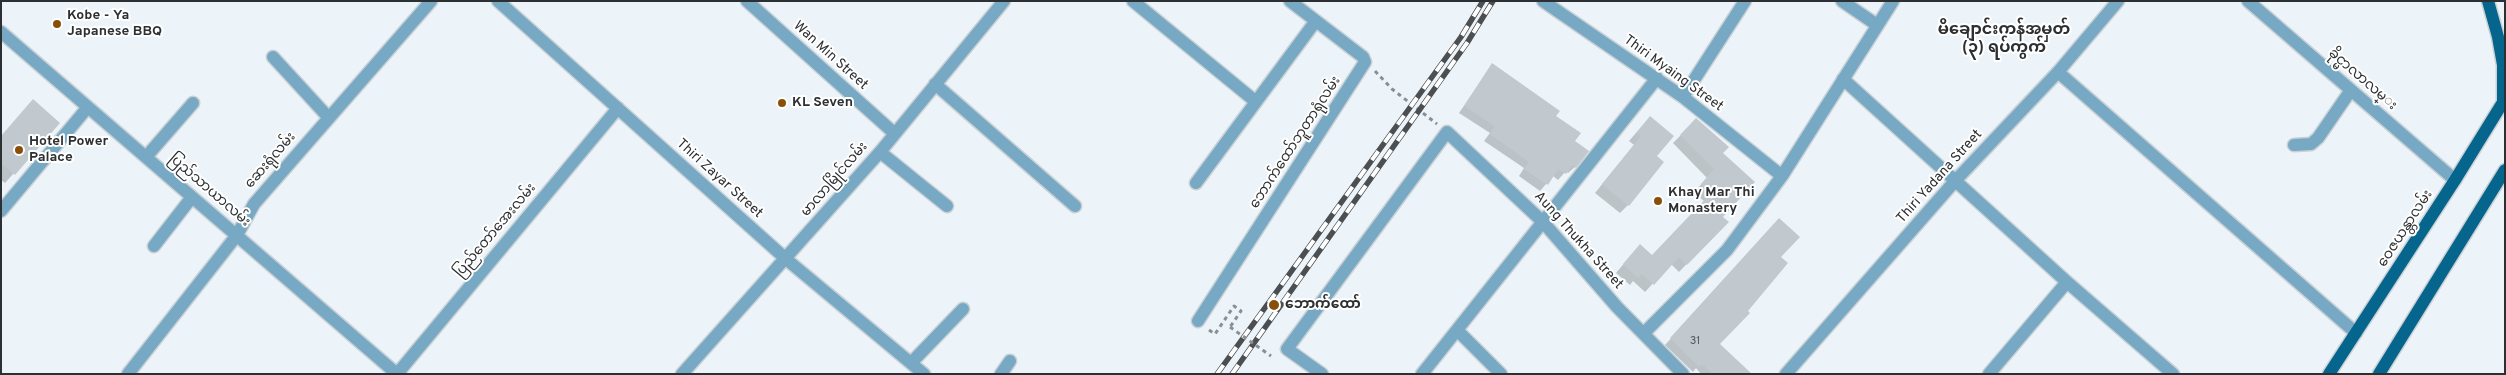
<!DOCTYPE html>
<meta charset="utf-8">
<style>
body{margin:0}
#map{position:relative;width:2506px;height:375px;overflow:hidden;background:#ecf4f9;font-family:Overpass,sans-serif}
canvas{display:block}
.frame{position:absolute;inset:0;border:2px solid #2d3032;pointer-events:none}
</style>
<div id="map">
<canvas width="2506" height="375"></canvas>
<div class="frame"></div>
</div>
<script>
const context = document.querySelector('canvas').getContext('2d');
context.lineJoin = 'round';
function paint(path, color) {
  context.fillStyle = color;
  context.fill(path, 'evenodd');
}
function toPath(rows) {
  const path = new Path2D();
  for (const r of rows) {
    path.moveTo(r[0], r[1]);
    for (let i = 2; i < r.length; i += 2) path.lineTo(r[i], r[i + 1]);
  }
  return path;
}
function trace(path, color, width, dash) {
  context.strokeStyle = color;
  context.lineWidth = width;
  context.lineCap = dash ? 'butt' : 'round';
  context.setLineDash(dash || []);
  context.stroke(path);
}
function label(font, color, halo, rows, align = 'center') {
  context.font = font + ' Overpass,"Noto Sans Myanmar",sans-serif';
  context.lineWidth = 4;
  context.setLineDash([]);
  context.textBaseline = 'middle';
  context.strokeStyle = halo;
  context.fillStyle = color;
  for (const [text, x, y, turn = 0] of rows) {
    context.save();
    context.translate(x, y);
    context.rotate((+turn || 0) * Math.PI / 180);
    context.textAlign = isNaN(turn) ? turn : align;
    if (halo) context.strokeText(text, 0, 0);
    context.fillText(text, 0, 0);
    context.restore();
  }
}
const shadow = toPath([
 [1492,65,1554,116,1574,142,1575,167,1568,173,1566,171,1558,180,1553,176,1540,191,1519,176,1524,168,1484,141,1490,133,1459,113],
 [1696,120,1721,153,1722,217,1727,222,1679,272,1671,264,1645,292,1633,281,1630,285,1616,273,1632,254,1652,256,1705,202,1694,192,1707,178,1673,143],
 [59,123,5,183,1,180,1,137],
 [1642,126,1655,157,1628,205,1620,213,1595,193,1634,145,1629,141],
 [1774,226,1780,257,1718,344,1750,374,1701,374,1696,368,1693,372,1665,345]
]);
const building = toPath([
 [1492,63,1560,111,1556,116,1581,133,1575,141,1589,151,1576,168,1572,165,1566,174,1558,169,1548,185,1524,169,1529,162,1490,134,1495,126,1464,106],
 [33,99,60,123,15,175,1,163,1,136],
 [1650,116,1674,136,1657,156,1664,162,1629,206,1602,184,1641,136,1637,132],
 [1696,118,1729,147,1723,153,1755,182,1723,217,1729,222,1687,265,1679,257,1654,285,1642,274,1638,278,1623,264,1640,244,1652,255,1711,193,1701,184,1714,169,1680,135],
 [1779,218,1800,237,1781,257,1788,263,1748,311,1750,313,1720,344,1752,374,1713,374,1702,364,1699,367,1670,338]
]);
const path = toPath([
 [1375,71,1392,89,1437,124],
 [1209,330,1215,334,1234,306,1241,311,1230,327]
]);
const minor = toPath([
 [498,1,786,259,924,374],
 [747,1,894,133],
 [1133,1,1255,101],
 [1543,1,1683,97,1782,176],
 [1842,1,1877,25],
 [2248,1,2455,180],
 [1,32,397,374],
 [273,57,329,118],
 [2058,72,2356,333],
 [1843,79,2067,282,2173,374],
 [935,84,1075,206],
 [1683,97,1745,1],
 [2294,145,2311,144,2318,138,2351,90],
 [880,152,947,206],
 [146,157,193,103],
 [1196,183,1315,22],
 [1,211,88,107],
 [154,246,192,197],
 [1198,321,1365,62,1363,57,1290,1],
 [1457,330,1501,374],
 [1644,333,1727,250,1782,176,1893,1],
 [911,363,963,309],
 [128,374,237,235,254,204,431,1],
 [397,374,618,108],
 [682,374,880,152,1004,1],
 [1001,374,1010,361],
 [1322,374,1287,349,1447,132,1543,222,1617,307,1683,374],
 [1422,374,1657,78],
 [1786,374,1955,181,2058,72,2118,1],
 [1989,374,2067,282]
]);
const major = toPath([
 [2488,1,2498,37,2503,65,2503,102],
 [2329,374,2455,180,2505,99],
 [2379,374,2505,170]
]);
const rail = toPath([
 [1217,374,1461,37,1483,1],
 [1232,374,1467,43,1493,1]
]);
const pathBridge = toPath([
 [1230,327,1271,356]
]);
const markers = [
 [57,24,5,"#894f08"],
 [782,103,5,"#894f08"],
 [19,150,5,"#894f08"],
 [1658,201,5,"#894f08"],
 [1274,305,6,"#894f08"]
];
const numberNames = [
 ["31",1695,342]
];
const poiNames = [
 ["Kobe - Ya",67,16],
 ["Japanese BBQ",67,32],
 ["KL Seven",792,103],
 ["Hotel Power",29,142],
 ["Palace",29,158],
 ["Khay Mar Thi",1668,193],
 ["Monastery",1668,209],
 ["ဘောက်ထော်",1285,305]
];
const streetNames = [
 ["Wan Min Street",830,56,42],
 ["Thiri Myaing Street",1673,74,36],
 ["ခိုင္မာလာလမ္း",2362,80,41],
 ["ဘောက်ထော်ဘူတာရုံလမ်း",1296,143,-57],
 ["ဆေးရုံလမ်း",271,161,-49],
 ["Thiri Yadana Street",1940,177,-48],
 ["Thiri Zayar Street",719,179,42],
 ["မာလာမြိုင်လမ်း",835,180,-49],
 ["ပြည်သာယာလမ်း",209,191,41],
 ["ဝေဇယန္တာလမ်း",2406,229,-57],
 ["ပြည်တော်အေးလမ်း",496,231,-50],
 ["Aung Thukha Street",1578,241,48]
];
const quarterNames = [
 ["မိချောင်းကန်အမှတ်",2004,31],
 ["(၃) ရပ်ကွက်",2004,49]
];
paint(shadow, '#0003');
paint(building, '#c1c9ce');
trace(minor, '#cad1d5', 15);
trace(major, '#cad1d5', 15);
trace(path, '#898f92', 3, [4, 4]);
trace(minor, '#77a8c4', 12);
trace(major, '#05658d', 12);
trace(rail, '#4b4f52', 5.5);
trace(rail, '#fff', 4, [11]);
trace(pathBridge, '#898f92', 3, [4, 4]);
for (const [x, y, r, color] of markers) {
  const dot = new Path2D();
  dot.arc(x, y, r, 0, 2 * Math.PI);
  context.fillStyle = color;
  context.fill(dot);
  trace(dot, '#fff', 2);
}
label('11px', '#525659', null, numberNames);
label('bold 14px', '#2d3032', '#fff', poiNames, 'left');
label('14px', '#2d3032', '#fff', streetNames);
label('bold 16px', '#2d3032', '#fff', quarterNames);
</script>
